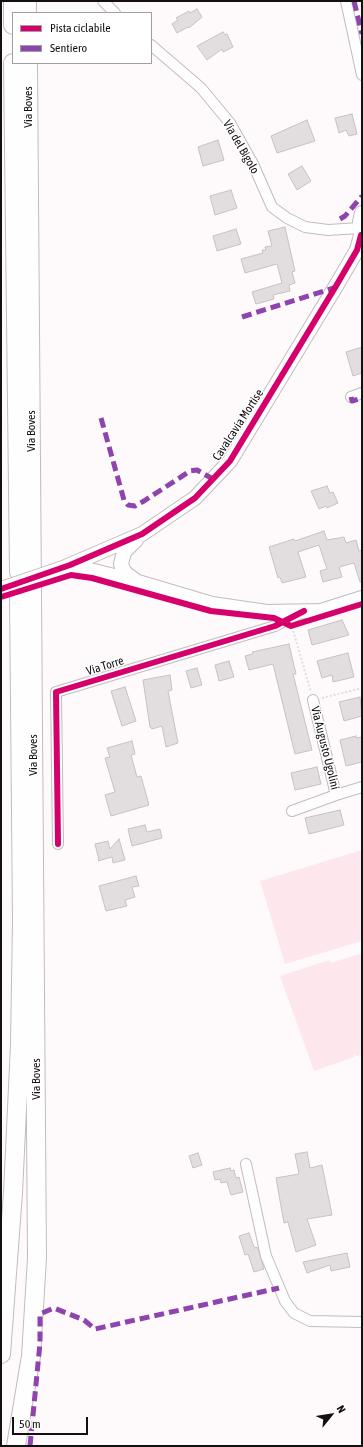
<!DOCTYPE html>
<style>
body{margin:0}
#map{position:relative;width:363px;height:1447px;overflow:hidden;background:#fefafb;font-family:"Asap Condensed",sans-serif}
canvas{display:block}
.frame{position:absolute;inset:0;border:2px solid #141011;pointer-events:none}
.legend{position:absolute;left:12px;top:12px;width:140px;height:52px;box-sizing:border-box;background:#fff;border:1px solid #a19fa0;margin:0;padding:5px 7px;list-style:none;font-size:12px;color:#141011}
.legend li{display:flex;align-items:center;gap:8px;height:20px}
.legend b{width:20px;border:1px solid #a19fa0}
.north{position:absolute;left:311px;top:1395px;width:40px;height:40px;-webkit-text-stroke:3px #fff;paint-order:stroke;rotate:60deg;font-size:11px;font-weight:700;line-height:16px;text-align:center;color:#141011}
.north::after{content:'';display:block;margin:auto;width:14px;height:18px;background:#141011;clip-path:polygon(50% 0,100% 100%,50% 72%,0 100%)}
.scale{position:absolute;left:12px;top:1417px;width:76px;height:18px;box-sizing:border-box;border:2px solid #141011;border-top:0;padding-left:5px;font-size:12px;line-height:14px;white-space:nowrap;color:#141011;-webkit-text-stroke:3px #fff;paint-order:stroke}
</style>
<div id="map">
<canvas width="363" height="1447"></canvas>
<div class="frame"></div>
<ul class="legend">
<li><b style="height:5px;background:#d6006c"></b>Pista ciclabile</li>
<li><b style="height:5px;background:#8e44ad"></b>Sentiero</li>
</ul>
<div class="north">N</div>
<div class="scale">50 m</div>
</div>
<script>
const context = document.querySelector('canvas').getContext('2d');
context.lineJoin = 'round';
function paint(path, color) {
  context.fillStyle = color;
  context.fill(path, 'evenodd');
}
function toPath(rows) {
  const path = new Path2D();
  for (const r of rows) {
    path.moveTo(r[0], r[1]);
    for (let i = 2; i < r.length; i += 2) path.lineTo(r[i], r[i + 1]);
  }
  return path;
}
function trace(path, color, width, dash) {
  context.strokeStyle = color;
  context.lineWidth = width;
  context.lineCap = dash ? 'butt' : 'round';
  context.setLineDash(dash || []);
  context.stroke(path);
}
function label(font, color, halo, rows, align = 'center') {
  context.font = font + ' "Asap Condensed",sans-serif';
  context.lineWidth = 3;
  context.setLineDash([]);
  context.textBaseline = 'middle';
  context.strokeStyle = halo;
  context.fillStyle = color;
  for (const [text, x, y, turn = 0] of rows) {
    context.save();
    context.translate(x, y);
    context.rotate((+turn || 0) * Math.PI / 180);
    context.textAlign = isNaN(turn) ? turn : align;
    if (halo) context.strokeText(text, 0, 0);
    context.fillText(text, 0, 0);
    context.restore();
  }
}
const green = toPath([
 [362,850,362,941,285,964,260,881],
 [362,953,362,1055,356,1056,354,1054,354,1057,314,1071,280,976,323,962,329,960,331,963]
]);
const building = toPath([
 [197,9,202,17,189,28,188,27,177,33,172,24,178,20,176,18,189,11,190,13,197,9],
 [223,32,225,35,227,34,233,47,223,52,222,49,207,60,197,46,223,32],
 [352,114,357,134,349,136,346,130,339,133,335,118,352,114],
 [307,120,315,141,277,153,271,136,307,120],
 [218,140,224,160,203,166,198,147,218,140],
 [302,166,311,181,297,190,288,174,302,166],
 [231,190,237,208,215,215,210,196,231,190],
 [285,227,295,271,292,272,295,283,289,285,290,291,273,295,274,299,256,304,252,292,282,283,277,264,245,273,241,259,263,253,262,250,266,250,265,247,272,246,268,231,285,227],
 [236,229,241,244,217,251,213,236,236,229],
 [362,347,362,373,353,376,346,352,362,347],
 [327,486,330,493,333,492,338,503,327,508,326,506,319,509,311,491,327,486],
 [324,531,327,540,344,537,346,543,356,540,359,551,362,550,362,581,360,582,354,563,339,567,342,577,323,582,320,571,327,569,319,545,298,552,306,577,282,583,280,577,278,578,269,547,294,539,295,541,324,531],
 [342,620,349,635,312,645,308,630,342,620],
 [289,644,296,674,293,674,312,750,295,754,273,664,249,670,245,656,253,654,252,652,289,644],
 [348,653,354,677,333,682,332,675,322,678,317,661,348,653],
 [229,661,234,677,219,681,215,665,229,661],
 [197,668,202,685,191,688,186,671,197,668],
 [170,675,172,690,168,691,178,743,166,747,162,726,152,729,150,727,143,680,170,675],
 [125,687,136,721,122,726,111,691,125,687],
 [360,697,362,716,344,721,339,702,360,697],
 [356,736,356,738,362,737,362,762,346,766,340,740,356,736],
 [132,741,135,754,131,755,137,777,141,776,149,805,111,816,105,795,115,792,105,758,110,757,107,748,132,741],
 [317,767,321,784,295,790,291,773,317,767],
 [340,810,344,825,309,834,305,818,340,810],
 [145,825,147,832,160,829,162,838,132,846,128,829,145,825],
 [119,839,125,860,113,863,112,857,98,861,99,860,95,844,108,841,110,849,119,839],
 [136,876,139,886,132,887,135,897,125,900,127,906,106,911,99,886,136,876],
 [307,1152,310,1168,322,1165,332,1215,307,1219,316,1245,296,1252,288,1222,284,1223,276,1178,299,1174,295,1154,307,1152],
 [198,1153,202,1165,193,1168,189,1156,198,1153],
 [230,1168,231,1171,234,1170,236,1178,239,1177,243,1192,231,1195,227,1182,221,1183,220,1179,215,1180,213,1172,230,1168],
 [249,1233,254,1247,258,1248,264,1269,254,1272,248,1254,245,1255,239,1236,249,1233],
 [347,1253,350,1267,331,1271,330,1265,307,1273,303,1262,347,1253]
]);
const path = toPath([
 [292,627,311,692],
 [322,698,362,688]
]);
const street = toPath([
 [103,1,115,13],
 [346,1,362,75],
 [151,45,201,88,230,123,253,164,272,207,287,218,305,227,328,230,360,228],
 [351,397,362,393],
 [313,700,336,795,362,787],
 [292,811,336,795],
 [58,844,56,692,275,626,303,612],
 [246,1164,266,1256,285,1301,294,1313,310,1321,362,1322]
]);
const secondary = toPath([
 [362,213,360,222,362,236],
 [70,565,138,582,212,604,267,612,321,611,362,598],
 [63,568,142,534,195,498,230,461,336,286,357,250,361,235],
 [136,581,124,572,121,564,124,552,136,540]
]);
const highway = toPath([
 [13,1,13,25],
 [27,1,27,13],
 [13,63,19,572],
 [1,1354,13,1193,20,1045,22,922,19,594],
 [16,1446,31,1356,37,1258,28,63]
]);
const secondaryBridge = toPath([
 [1,589,63,568]
]);
const quiet = toPath([
 [354,1,362,34],
 [340,219,345,216,362,196],
 [242,317,334,288],
 [351,397,352,401,362,398],
 [101,418,124,500,128,505,135,506,144,501,190,471,197,470,213,479],
 [30,1446,40,1343,40,1314,54,1308,84,1320,95,1329,279,1288]
]);
const cycleway = toPath([
 [1,589,70,565,142,534,195,498,230,461,336,286,357,250,361,235],
 [1,597,71,575,92,578,211,611,274,618,291,626,362,604],
 [58,844,56,692,275,626,304,611]
]);
const streetNames = [
 ["Via Boves",28,107,-90],
 ["Via del Bigolo",241,147,60],
 ["Cavalcavia Mortise",238,425,-57],
 ["Via Boves",31,431,-90],
 ["Via Torre",105,666,-17],
 ["Via Augusto Ugolini",325,748,76],
 ["Via Boves",33,755,-90],
 ["Via Boves",36,1079,-90]
];
paint(green, '#fde7ed');
paint(building, '#e2dedf');
trace(building, '#c6c2c3', 1);
trace(street, '#c1bcbd', 12);
trace(secondary, '#c1bcbd', 16);
trace(highway, '#c1bcbd', 20);
trace(path, '#dedddd', 2, [2, 2]);
trace(street, '#fffefe', 10);
trace(secondary, '#fffefe', 14);
trace(highway, '#fffefe', 18);
trace(secondaryBridge, '#c1bcbd', 16, []);
trace(secondaryBridge, '#fffefe', 14);
trace(quiet, '#8e44ad', 5, [10, 5]);
trace(cycleway, '#d6006c', 6);
label('12px', '#141011', '#fff', streetNames);
</script>
